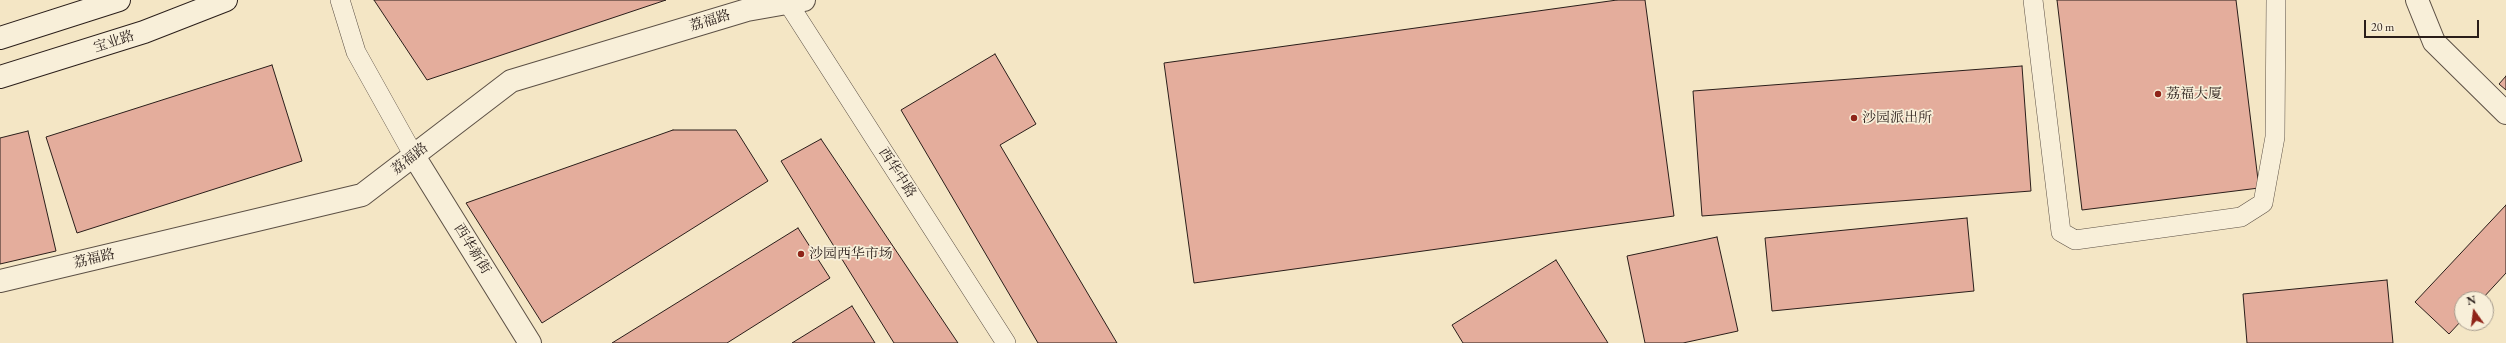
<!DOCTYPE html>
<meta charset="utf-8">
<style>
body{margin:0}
#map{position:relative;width:2506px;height:343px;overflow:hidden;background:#f4e6c5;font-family:"EB Garamond",serif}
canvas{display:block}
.north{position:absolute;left:2454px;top:291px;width:40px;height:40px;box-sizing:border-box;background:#f8efd9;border:1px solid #a69b8d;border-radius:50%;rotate:346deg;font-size:11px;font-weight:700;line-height:16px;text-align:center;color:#2a1e1a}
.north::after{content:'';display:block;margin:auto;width:14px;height:18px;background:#8f2418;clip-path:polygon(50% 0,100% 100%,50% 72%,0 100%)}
.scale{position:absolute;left:2364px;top:20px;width:115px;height:18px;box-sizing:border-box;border:2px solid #2a1e1a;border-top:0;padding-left:5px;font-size:12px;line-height:14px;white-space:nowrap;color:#2a1e1a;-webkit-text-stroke:3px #f8efd9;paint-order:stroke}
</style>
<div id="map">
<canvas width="2506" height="343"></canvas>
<div class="north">N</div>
<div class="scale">20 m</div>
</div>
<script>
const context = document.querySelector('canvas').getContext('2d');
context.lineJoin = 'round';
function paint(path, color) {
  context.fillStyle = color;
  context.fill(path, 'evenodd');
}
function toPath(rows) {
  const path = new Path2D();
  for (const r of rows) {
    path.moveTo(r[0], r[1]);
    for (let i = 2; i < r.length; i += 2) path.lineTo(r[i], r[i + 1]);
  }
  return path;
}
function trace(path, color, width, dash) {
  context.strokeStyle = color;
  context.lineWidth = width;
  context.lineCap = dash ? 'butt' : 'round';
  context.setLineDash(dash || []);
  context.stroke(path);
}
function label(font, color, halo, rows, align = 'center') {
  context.font = font + ' "EB Garamond","Noto Serif SC",serif';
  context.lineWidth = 3.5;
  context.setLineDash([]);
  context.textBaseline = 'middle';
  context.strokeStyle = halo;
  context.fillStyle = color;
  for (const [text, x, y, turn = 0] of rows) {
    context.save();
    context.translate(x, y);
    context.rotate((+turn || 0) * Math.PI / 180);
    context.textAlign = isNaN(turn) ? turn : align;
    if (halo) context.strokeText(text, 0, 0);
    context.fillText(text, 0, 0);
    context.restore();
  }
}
const building = toPath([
 [374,0,666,0,427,80,374,0],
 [1617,0,1645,0,1674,216,1194,283,1164,63,1617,0],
 [2057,0,2236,0,2259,188,2082,210,2057,0],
 [995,54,1036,124,1000,145,1117,343,1038,343,901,110,995,54],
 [272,65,302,161,77,233,46,137,272,65],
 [2022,66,2031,191,1702,216,1693,91,2022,66],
 [2506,76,2506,90,2499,84,2506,76],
 [673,130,736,130,768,181,542,323,466,203,673,130],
 [28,131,56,251,0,264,0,138,28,131],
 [821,139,958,343,894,343,781,161,821,139],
 [2506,205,2506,273,2482,299,2462,299,2462,320,2449,334,2415,302,2506,205],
 [1967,218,1974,291,1772,311,1765,238,1967,218],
 [798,228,830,278,727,343,612,343,798,228],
 [1717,237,1738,331,1683,343,1645,343,1627,256,1717,237],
 [1556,260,1608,343,1463,343,1452,325,1556,260],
 [2387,280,2393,343,2247,343,2243,294,2387,280],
 [852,306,875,343,792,343,852,306]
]);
const service = toPath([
 [340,0,356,52,414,156],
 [2033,0,2061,232,2075,240,2241,217,2263,203,2275,137,2276,0],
 [788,3,1006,343]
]);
const minor = toPath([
 [2417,0,2434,42,2506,113],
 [414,156,530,343],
 [0,281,362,195,511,81,747,10,804,0]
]);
const secondary = toPath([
 [0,38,119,0],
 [0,77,144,32,226,0]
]);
const markers = [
 [2158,94,4,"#8f2418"],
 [1854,118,4,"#8f2418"],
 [801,254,4,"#8f2418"]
];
const streetNames = [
 ["荔福路",710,21,-17],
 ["宝业路",114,42,-18],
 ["荔福路",410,159,-38],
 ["西华中路",897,173,57],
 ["西华新街",472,249,58],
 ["荔福路",94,259,-13]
];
const poiNames = [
 ["荔福大厦",2166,94],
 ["沙园派出所",1862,118],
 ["沙园西华市场",809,254]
];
paint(building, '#e4ad9c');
trace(building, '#2a1e1a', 1);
trace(service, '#5c5045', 20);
trace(minor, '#5c5045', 24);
trace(secondary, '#2a1e1a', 24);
trace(service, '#f8efd9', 19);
trace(minor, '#f8efd9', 22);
trace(secondary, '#f8efd9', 22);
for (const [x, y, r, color] of markers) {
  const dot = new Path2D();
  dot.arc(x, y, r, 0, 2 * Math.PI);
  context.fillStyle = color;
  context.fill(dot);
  trace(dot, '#f8efd9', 1.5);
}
label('14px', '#2a1e1a', '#f8efd9', streetNames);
label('14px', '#2a1e1a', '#f8efd9', poiNames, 'left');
</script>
